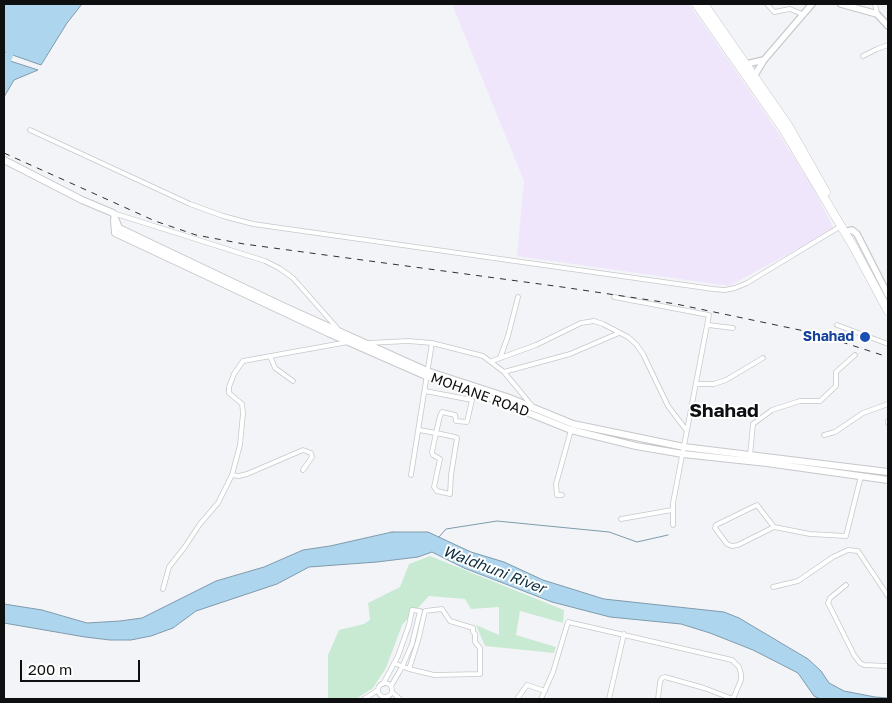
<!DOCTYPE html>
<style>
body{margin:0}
#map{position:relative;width:892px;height:703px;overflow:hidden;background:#f3f4f7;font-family:"Golos Text",sans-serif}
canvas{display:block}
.frame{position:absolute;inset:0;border:5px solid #0e0f10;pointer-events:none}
.scale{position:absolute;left:20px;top:660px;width:120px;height:22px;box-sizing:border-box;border:2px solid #0e0f10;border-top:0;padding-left:6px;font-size:15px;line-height:18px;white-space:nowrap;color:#0e0f10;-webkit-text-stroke:4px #fff;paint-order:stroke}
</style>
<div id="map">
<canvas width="892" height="703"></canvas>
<div class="frame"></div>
<div class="scale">200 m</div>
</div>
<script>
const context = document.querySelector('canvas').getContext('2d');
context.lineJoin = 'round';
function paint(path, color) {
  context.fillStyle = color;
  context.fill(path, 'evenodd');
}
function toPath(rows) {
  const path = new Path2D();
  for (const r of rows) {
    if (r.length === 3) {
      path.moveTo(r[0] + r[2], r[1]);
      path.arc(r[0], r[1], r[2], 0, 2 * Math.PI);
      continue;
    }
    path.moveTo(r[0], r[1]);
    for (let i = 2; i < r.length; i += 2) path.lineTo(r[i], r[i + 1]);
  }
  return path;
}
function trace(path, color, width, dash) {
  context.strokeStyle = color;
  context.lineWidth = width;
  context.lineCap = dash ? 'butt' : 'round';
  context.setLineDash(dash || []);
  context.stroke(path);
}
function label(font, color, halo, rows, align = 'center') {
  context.font = font + ' "Golos Text",sans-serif';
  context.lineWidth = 4;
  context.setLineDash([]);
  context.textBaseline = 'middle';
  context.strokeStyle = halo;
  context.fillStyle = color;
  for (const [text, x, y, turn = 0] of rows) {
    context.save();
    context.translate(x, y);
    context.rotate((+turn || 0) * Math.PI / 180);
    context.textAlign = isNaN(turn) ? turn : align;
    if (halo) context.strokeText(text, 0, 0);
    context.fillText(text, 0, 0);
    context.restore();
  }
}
const industrial = toPath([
 [452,4,689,4,767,116,811,184,834,229,729,286,517,256,524,181]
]);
const green = toPath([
 [430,556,564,610,563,623,520,611,516,635,556,647,554,653,485,646,476,625,499,635,499,607,471,609,465,599,429,596,402,625,386,668,373,688,356,699,328,699,328,655,339,630,364,624,370,620,368,603,400,587,409,564]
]);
const water = toPath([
 [4,4,82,4,67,23,41,65,4,52,4,4],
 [4,59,38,70,14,80,4,97,4,59],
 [392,532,428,532,471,552,504,562,543,580,604,599,724,612,739,618,808,659,821,671,829,683,844,691,875,697,888,698,888,699,820,699,814,696,798,673,753,650,710,633,681,624,610,617,552,602,464,568,432,552,418,557,377,562,309,567,277,584,196,611,173,628,151,636,131,640,110,640,85,637,4,623,4,604,42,610,87,623,120,621,142,618,216,581,264,567,303,550,330,546,392,532]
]);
const stream = toPath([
 [439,537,446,529,497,521,609,532,637,542,668,535]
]);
const river = toPath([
 [4,67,13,46]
]);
const street = toPath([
 [767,4,774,12,790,9,802,14],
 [875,4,877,14],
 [863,56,877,49,888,45],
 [30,130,190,204,223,216,253,224,713,289,725,290,735,288,747,283,841,226],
 [113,213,265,261,279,268,293,278,338,329],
 [614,297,709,315,673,503,673,525],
 [708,325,733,328],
 [837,325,888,344],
 [368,343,408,341,432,343,483,356,504,372,533,407],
 [270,356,275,368,293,381],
 [500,358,508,336,518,297],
 [492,361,536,345,581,323,594,321,603,324,628,337,636,344,643,354,668,406,687,431],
 [504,372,570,354,619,333],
 [697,384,714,384,726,380,763,358],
 [888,421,888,423],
 [419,430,436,433,455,437,457,438,451,475,450,494,437,491,434,487,440,459,433,455,432,452,436,433,440,416,442,412,455,415,456,421,467,422,472,400,425,391],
 [824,435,835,432,863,413,888,404],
 [750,456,753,424,772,410,800,401,820,401,836,386,836,372,855,355],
 [232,475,239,476,247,474,303,450,311,453,312,457,303,470],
 [411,475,432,343],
 [562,495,557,495,556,484,571,430],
 [621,519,672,510],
 [774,527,738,545,732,546,727,544,715,528,716,525,757,505,774,527,810,534,846,536,861,476],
 [846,585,830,598,828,603,854,655,860,663,864,665,888,666],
 [773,587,798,581,833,557,848,550,858,551,888,596],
 [163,589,169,567,184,548,200,524,218,503,232,475,240,445,243,413,242,404,229,393,229,387,234,374,243,361,348,342],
 [394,663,409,669,418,641,425,611,442,609,450,621,473,628,473,632,475,634,475,642,480,648,480,674,434,675,409,669],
 [385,690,7],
 [383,684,398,656,409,625,412,610,420,611,412,644,402,667,391,686],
 [392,692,400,699],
 [364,699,378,690],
 [517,699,527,685,545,691],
 [541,699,553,672,568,622,732,660,739,667,741,674,741,680,733,699],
 [609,699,624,634],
 [658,699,660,682,662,678,665,677,704,688,733,699]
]);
const secondary = toPath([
 [841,4,877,14,888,26],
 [742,65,764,60],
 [753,78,764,60,812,4],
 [848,231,852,230,857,234,888,295]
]);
const primary = toPath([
 [4,160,82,200,113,213,119,228,283,306,427,371,507,397,573,424,684,447,888,472],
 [114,220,115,233,328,333,426,376,501,402,571,430,636,446,683,454,767,463,888,480]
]);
const highway = toPath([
 [696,4,783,129,853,246,888,311],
 [704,4,788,125,826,192]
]);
const rail = toPath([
 [4,153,155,221,196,235,244,244,562,287,676,304,814,333,888,357]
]);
const markers = [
 [865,337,6,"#1a4fb4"]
];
const transitNames = [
 ["Shahad",854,337]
];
const streetNames = [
 ["MOHANE ROAD",480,395,20]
];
const waterNames = [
 ["Waldhuni River",494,570,21]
];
const districtNames = [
 ["Shahad",724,411]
];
paint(industrial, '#efe6fb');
paint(green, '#c9ead2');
paint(water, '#aed5ee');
trace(water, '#7e9aab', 1);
trace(stream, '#7e9aab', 1);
trace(river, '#aed5ee', 8);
trace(street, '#c6c8cb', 5.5);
trace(secondary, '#c6c8cb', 8);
trace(primary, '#c6c8cb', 8);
trace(highway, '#c6c8cb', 9);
trace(street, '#fff', 4);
trace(secondary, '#fff', 5.5);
trace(primary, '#fff', 6);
trace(highway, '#fff', 8);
trace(rail, '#2e2f30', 1, [6, 6]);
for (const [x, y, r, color] of markers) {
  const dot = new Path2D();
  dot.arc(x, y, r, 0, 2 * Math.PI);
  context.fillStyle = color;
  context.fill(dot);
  trace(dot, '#fff', 2);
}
label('bold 14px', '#164399', '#fff', transitNames, 'right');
label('14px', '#0e0f10', '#fff', streetNames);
label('italic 15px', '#0c2d3f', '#fff', waterNames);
label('bold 19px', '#0e0f10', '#fff', districtNames);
</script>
